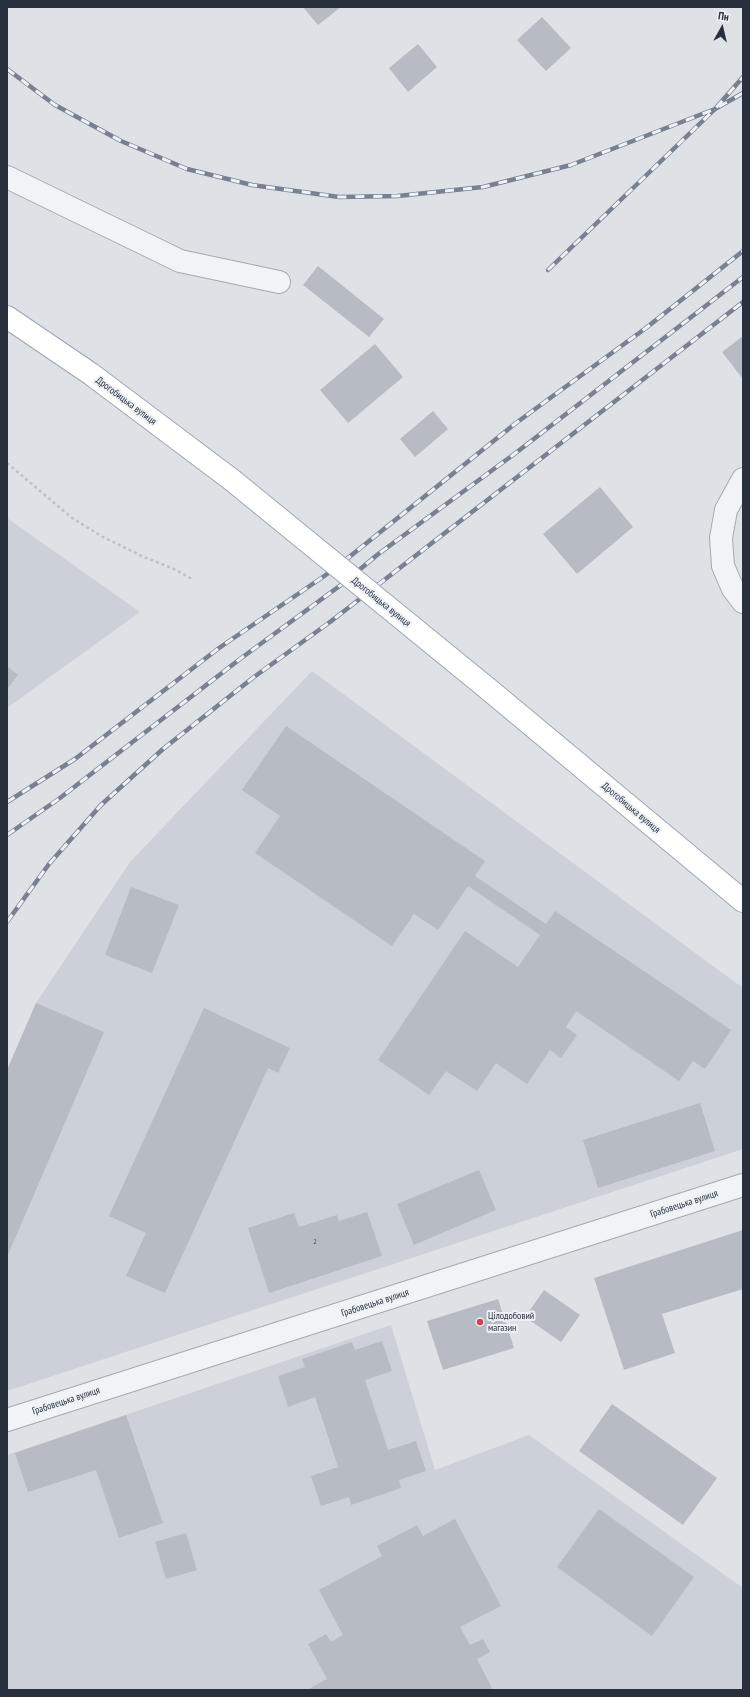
<!DOCTYPE html>
<meta charset="utf-8">
<style>
body{margin:0}
#map{position:relative;width:750px;height:1697px;overflow:hidden;background:#dee2e7;font-family:"PT Sans Narrow",sans-serif}
canvas{display:block}
.frame{position:absolute;inset:0;border:8px solid #28303e;pointer-events:none}
.north{position:absolute;left:702px;top:8px;width:40px;height:40px;-webkit-text-stroke:3px #eef1f5;paint-order:stroke;rotate:8deg;font-size:11px;font-weight:700;line-height:16px;text-align:center;color:#28303e}
.north::after{content:'';display:block;margin:auto;width:14px;height:18px;background:#28303e;clip-path:polygon(50% 0,100% 100%,50% 72%,0 100%)}
</style>
<div id="map">
<canvas width="750" height="1697"></canvas>
<div class="frame"></div>
<div class="north">Пн</div>
</div>
<script>
const context = document.querySelector('canvas').getContext('2d');
context.lineJoin = 'round';
function paint(path, color) {
  context.fillStyle = color;
  context.fill(path, 'evenodd');
}
function toPath(rows) {
  const path = new Path2D();
  for (const r of rows) {
    path.moveTo(r[0], r[1]);
    for (let i = 2; i < r.length; i += 2) path.lineTo(r[i], r[i + 1]);
  }
  return path;
}
function trace(path, color, width, dash) {
  context.strokeStyle = color;
  context.lineWidth = width;
  context.lineCap = dash ? 'butt' : 'round';
  context.setLineDash(dash || []);
  context.stroke(path);
}
function label(font, color, halo, rows, align = 'center') {
  context.font = font + ' "PT Sans Narrow",sans-serif';
  context.lineWidth = 4;
  context.setLineDash([]);
  context.textBaseline = 'middle';
  context.strokeStyle = halo;
  context.fillStyle = color;
  for (const [text, x, y, turn = 0] of rows) {
    context.save();
    context.translate(x, y);
    context.rotate((+turn || 0) * Math.PI / 180);
    context.textAlign = isNaN(turn) ? turn : align;
    if (halo) context.strokeText(text, 0, 0);
    context.fillText(text, 0, 0);
    context.restore();
  }
}
const built = toPath([
 [7,518,140,612,7,708],
 [312,671,743,988,743,1149,7,1391,7,1070,36,1003,130,862],
 [391,1325,435,1470,529,1435,743,1588,743,1690,7,1690,7,1455]
]);
const building = toPath([
 [303,7,341,7,318,25],
 [542,17,571,48,546,71,517,40],
 [418,44,437,67,408,92,389,68],
 [318,266,384,319,369,337,303,285],
 [743,336,743,379,722,352],
 [375,344,403,377,348,423,320,390],
 [433,411,448,429,415,457,400,439],
 [600,487,633,527,577,574,543,534],
 [7,666,18,675,7,689],
 [286,726,485,861,475,876,546,924,555,911,731,1030,705,1069,693,1061,679,1081,576,1011,566,1027,577,1035,561,1058,550,1050,527,1084,496,1063,477,1091,446,1071,429,1095,378,1060,465,931,518,967,540,935,468,886,438,930,414,914,392,946,255,853,280,816,242,790],
 [131,887,179,905,152,973,105,955],
 [36,1003,104,1032,7,1257,7,1070],
 [204,1008,290,1048,278,1073,268,1068,165,1293,126,1276,146,1233,109,1216],
 [700,1103,715,1151,598,1188,583,1140],
 [479,1170,496,1210,414,1245,397,1204],
 [367,1212,382,1256,269,1293,248,1228,294,1213,299,1227,337,1215,339,1221],
 [743,1230,743,1289,662,1314,675,1353,624,1370,594,1278],
 [544,1290,580,1315,561,1342,525,1317],
 [498,1299,514,1348,443,1370,427,1321],
 [382,1341,392,1371,365,1380,388,1450,416,1441,426,1471,399,1480,401,1488,351,1505,349,1497,321,1506,311,1476,338,1467,315,1397,288,1407,278,1376,305,1367,302,1359,352,1342,355,1350],
 [612,1404,717,1478,683,1525,579,1451],
 [126,1415,163,1523,119,1538,96,1470,28,1492,15,1453],
 [599,1509,694,1577,652,1636,557,1567],
 [455,1519,501,1606,460,1627,470,1645,483,1639,490,1652,477,1659,493,1690,307,1690,327,1679,308,1644,326,1634,331,1642,343,1635,319,1590,382,1556,377,1546,417,1525,423,1536],
 [186,1533,197,1570,166,1579,155,1542]
]);
const path = toPath([
 [7,463,72,518,103,537,144,557,174,569,192,579]
]);
const minor = toPath([
 [7,177,180,261,279,282],
 [743,479,726,510,721,538,723,566,733,589,743,602],
 [7,1420,743,1185]
]);
const major = toPath([
 [7,317,91,374,232,480],
 [487,688,743,901]
]);
const rail = toPath([
 [7,69,55,105,121,141,187,169,252,185,339,197,398,196,483,187,571,165,715,109,743,93],
 [548,270,715,109,743,77],
 [7,802,75,759,219,648,333,570,516,423,646,328,743,251],
 [7,835,60,798,240,659,345,582,377,555,517,452,743,277],
 [7,922,49,864,101,805,163,749,254,677,330,622,743,302]
]);
const majorBridge = toPath([
 [232,480,487,688]
]);
const markers = [
 [480,1322,4,"#c9465a"]
];
const numberNames = [
 ["2",315,1242]
];
const streetNames = [
 ["Дрогобицька вулиця",126,401,37],
 ["Дрогобицька вулиця",381,602,39],
 ["Дрогобицька вулиця",631,808,40],
 ["Грабовецька вулиця",684,1204,-18],
 ["Грабовецька вулиця",375,1303,-18],
 ["Грабовецька вулиця",66,1401,-18]
];
const poiNames = [
 ["Цілодобовий",488,1316],
 ["магазин",488,1328]
];
paint(built, '#ccd1d9');
paint(building, '#b6bbc4');
trace(minor, '#a4a9b1', 24);
trace(major, '#9ea6b3', 24);
trace(path, '#bdc0c6', 2.5, [3, 3]);
trace(minor, '#f1f3f6', 22);
trace(major, '#fff', 22);
trace(rail, '#788190', 4.5);
trace(rail, '#eef1f5', 3, [9]);
trace(majorBridge, '#9ea6b3', 24, []);
trace(majorBridge, '#fff', 22);
for (const [x, y, r, color] of markers) {
  const dot = new Path2D();
  dot.arc(x, y, r, 0, 2 * Math.PI);
  context.fillStyle = color;
  context.fill(dot);
  trace(dot, '#eef1f5', 1.5);
}
label('8px', '#4c5360', null, numberNames);
label('10px', '#28303e', '#eef1f5', streetNames);
label('10px', '#28303e', '#eef1f5', poiNames, 'left');
</script>
